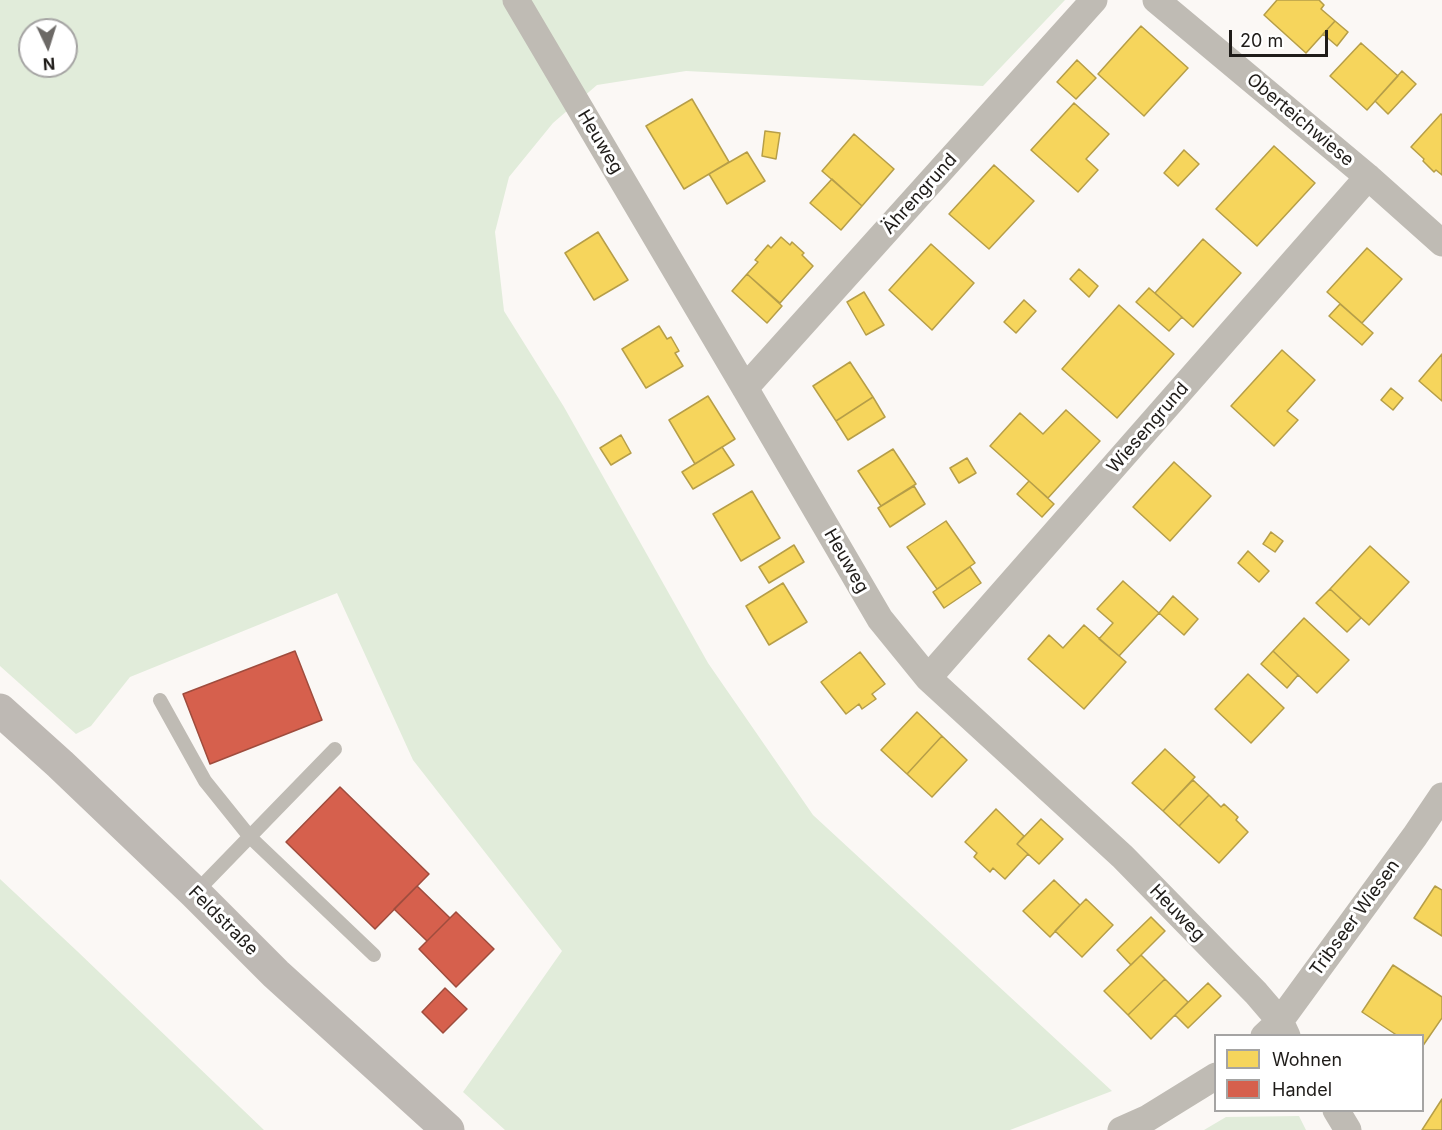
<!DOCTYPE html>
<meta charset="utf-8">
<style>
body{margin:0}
#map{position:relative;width:1442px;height:1130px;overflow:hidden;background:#fbf8f5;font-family:Inter,sans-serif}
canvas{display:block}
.legend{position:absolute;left:1214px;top:1034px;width:210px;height:78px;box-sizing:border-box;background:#fff;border:2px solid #a5a4a3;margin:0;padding:8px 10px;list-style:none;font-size:18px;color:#1f1c19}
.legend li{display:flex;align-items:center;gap:12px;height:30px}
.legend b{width:30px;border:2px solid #a5a4a3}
.north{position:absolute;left:18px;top:18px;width:60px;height:60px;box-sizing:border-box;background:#fff;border:2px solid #a5a4a3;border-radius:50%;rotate:176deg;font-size:16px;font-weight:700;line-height:24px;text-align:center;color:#1f1c19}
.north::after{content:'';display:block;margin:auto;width:21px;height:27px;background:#6c6966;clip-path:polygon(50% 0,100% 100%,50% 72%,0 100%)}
.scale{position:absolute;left:1229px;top:30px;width:99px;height:27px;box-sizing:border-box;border:3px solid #1f1c19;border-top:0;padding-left:8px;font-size:18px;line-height:21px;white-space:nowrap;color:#1f1c19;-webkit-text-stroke:4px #fff;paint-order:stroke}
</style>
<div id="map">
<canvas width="1442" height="1130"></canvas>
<ul class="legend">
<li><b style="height:16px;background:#f6d55c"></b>Wohnen</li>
<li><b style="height:16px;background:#d6604d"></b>Handel</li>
</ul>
<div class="north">N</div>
<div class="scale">20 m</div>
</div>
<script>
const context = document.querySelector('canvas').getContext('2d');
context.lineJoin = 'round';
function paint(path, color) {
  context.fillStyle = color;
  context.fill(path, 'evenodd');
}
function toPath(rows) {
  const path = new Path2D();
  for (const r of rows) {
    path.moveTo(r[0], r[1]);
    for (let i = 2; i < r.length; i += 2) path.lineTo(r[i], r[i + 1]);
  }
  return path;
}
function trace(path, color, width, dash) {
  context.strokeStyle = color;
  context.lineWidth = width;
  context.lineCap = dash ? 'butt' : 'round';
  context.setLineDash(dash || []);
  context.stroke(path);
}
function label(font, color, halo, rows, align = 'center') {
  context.font = font + ' Inter,sans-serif';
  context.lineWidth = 6;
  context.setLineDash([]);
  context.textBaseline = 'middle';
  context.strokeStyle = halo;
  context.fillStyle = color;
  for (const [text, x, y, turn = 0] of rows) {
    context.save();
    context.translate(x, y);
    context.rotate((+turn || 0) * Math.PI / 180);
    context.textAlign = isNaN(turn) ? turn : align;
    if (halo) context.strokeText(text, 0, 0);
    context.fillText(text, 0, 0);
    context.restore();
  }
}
const green = toPath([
 [0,0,1065,0,983,86,686,71,597,85,553,123,509,177,495,232,504,311,564,407,708,663,813,815,1112,1091,1010,1130,505,1130,463,1092,562,951,413,760,337,593,130,677,91,726,76,734,0,666],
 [30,30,66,30,66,66,30,66],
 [0,879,77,951,264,1130,0,1130],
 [1299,1116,1306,1130,1204,1130,1226,1117]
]);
const homes = toPath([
 [1277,0,1319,0,1324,5,1321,9,1335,21,1306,53,1264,15,1277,0],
 [1335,21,1348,32,1337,46,1323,34,1335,21],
 [1141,26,1188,68,1144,116,1098,74,1141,26],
 [1361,43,1398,76,1367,110,1330,76,1361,43],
 [1077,60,1096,78,1076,99,1057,82,1077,60],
 [1402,71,1416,84,1388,114,1375,101,1402,71],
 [692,99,729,162,684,189,646,126,692,99],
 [1074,103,1109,134,1086,159,1098,170,1078,192,1031,150,1074,103],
 [1441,114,1442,115,1442,175,1436,170,1434,172,1423,161,1424,159,1411,147,1441,114],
 [765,131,780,133,776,159,762,156,765,131],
 [854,134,894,169,862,206,822,171,854,134],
 [1274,146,1315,183,1257,246,1216,209,1274,146],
 [1184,150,1199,164,1178,186,1164,173,1184,150],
 [747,152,765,181,727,204,709,174,747,152],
 [994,165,1034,201,989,249,949,214,994,165],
 [832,179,862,206,841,230,810,203,832,179],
 [598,232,628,280,594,300,565,253,598,232],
 [781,237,790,245,792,242,804,253,802,255,813,266,780,303,747,274,758,262,755,260,768,245,771,248,781,237],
 [1203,239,1241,273,1193,327,1155,293,1203,239],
 [931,244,974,283,932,330,889,290,931,244],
 [1367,248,1402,279,1362,323,1327,292,1367,248],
 [1079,269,1098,286,1089,297,1070,279,1079,269],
 [747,274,782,306,767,323,732,291,747,274],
 [1149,288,1182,317,1169,331,1136,302,1149,288],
 [864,292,884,325,866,335,847,302,864,292],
 [1024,300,1036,311,1016,333,1004,322,1024,300],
 [1340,304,1373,333,1362,345,1329,316,1340,304],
 [1119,305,1174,354,1117,418,1062,369,1119,305],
 [659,326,667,339,671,337,679,351,675,353,683,366,646,388,622,349,659,326],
 [1282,350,1315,380,1287,411,1298,420,1274,446,1231,406,1282,350],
 [1442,354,1442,401,1419,381,1442,354],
 [850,362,873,397,836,421,813,386,850,362],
 [1391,388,1403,398,1393,410,1381,400,1391,388],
 [708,396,735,439,695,464,669,420,708,396],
 [873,397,885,417,848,440,836,421,873,397],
 [1066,410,1100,441,1048,498,990,446,1020,413,1043,434,1066,410],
 [621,435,631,453,611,465,600,448,621,435],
 [722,447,734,465,693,489,682,472,722,447],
 [893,449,916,484,881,506,858,471,893,449],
 [967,458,976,473,959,483,950,468,967,458],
 [1174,462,1211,496,1170,541,1133,507,1174,462],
 [1029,481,1054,504,1042,517,1017,494,1029,481],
 [914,486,925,504,890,527,878,508,914,486],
 [752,491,780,538,741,561,713,514,752,491],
 [946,521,975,563,937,589,907,547,946,521],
 [1271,532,1283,541,1275,552,1263,544,1271,532],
 [794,545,804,562,769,583,759,567,794,545],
 [1370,546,1409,582,1369,625,1330,589,1370,546],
 [1248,551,1269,571,1259,582,1238,563,1248,551],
 [970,567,981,583,944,608,933,592,970,567],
 [1123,581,1159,613,1119,656,1099,639,1113,623,1097,609,1123,581],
 [783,583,807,622,769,645,746,606,783,583],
 [1330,589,1361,618,1347,632,1316,603,1330,589],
 [1173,596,1198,619,1184,635,1159,613,1173,596],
 [1304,618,1349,660,1317,693,1273,651,1304,618],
 [1084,625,1126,662,1084,709,1028,659,1049,635,1063,648,1084,625],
 [1273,651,1298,675,1287,688,1261,664,1273,651],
 [860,652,885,684,872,694,876,699,862,709,859,704,846,714,821,682,860,652],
 [1248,674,1284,708,1251,743,1215,709,1248,674],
 [917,712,942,736,907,774,881,750,917,712],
 [942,736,967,760,932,797,907,774,942,736],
 [1165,749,1195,777,1163,811,1132,783,1165,749],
 [1193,780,1209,795,1179,826,1163,811,1193,780],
 [1209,795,1221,807,1224,804,1238,817,1236,820,1248,832,1219,863,1179,826,1209,795],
 [996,809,1024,836,1017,844,1028,854,1005,879,993,868,990,872,974,857,977,853,965,842,996,809],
 [1041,819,1063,839,1039,864,1017,844,1041,819],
 [1054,880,1080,905,1050,937,1023,911,1054,880],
 [1435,886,1442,890,1442,936,1414,918,1435,886],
 [1086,899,1113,925,1082,957,1055,931,1086,899],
 [1151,917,1165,931,1131,965,1117,950,1151,917],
 [1141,955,1165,979,1128,1015,1104,991,1141,955],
 [1393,965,1442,997,1442,1018,1422,1047,1422,1036,1398,1036,1362,1012,1393,965],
 [1165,979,1188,1002,1151,1039,1128,1015,1165,979],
 [1208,983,1221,996,1188,1028,1175,1015,1208,983],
 [1442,1099,1442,1130,1422,1130,1442,1099]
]);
const shops = toPath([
 [295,651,322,720,210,764,183,694,295,651],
 [340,787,429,874,375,929,286,842,340,787],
 [417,886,450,918,427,941,394,909,417,886],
 [456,912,494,949,456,987,419,949,456,912],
 [445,988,467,1009,443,1033,422,1012,445,988]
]);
const lane = toPath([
 [160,700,205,781,250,837,374,955],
 [195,893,335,749]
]);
const street = toPath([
 [516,0,745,388,880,619,928,678,1123,857,1256,993,1280,1021,1287,1036],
 [1156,0,1368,177,1442,243],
 [745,388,1094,0],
 [928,678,1368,177],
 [1264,1036,1280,1021,1415,836,1442,796],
 [1336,1110,1348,1130],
 [1121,1130,1148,1118,1216,1076]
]);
const secondary = toPath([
 [0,710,60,764,195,893,276,974,448,1130]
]);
const streetNames = [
 ["Oberteichwiese",1300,120,40],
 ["Heuweg",600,142,59],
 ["Ährengrund",920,194,-48],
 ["Wiesengrund",1148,428,-49],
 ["Heuweg",846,561,60],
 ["Heuweg",1177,913,46],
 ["Tribseer Wiesen",1355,918,-54],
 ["Feldstraße",223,921,45]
];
paint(green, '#e1ecda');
paint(homes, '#f6d55c');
trace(homes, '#b69e48', 1.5);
paint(shops, '#d6604d');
trace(shops, '#9f4c3d', 1.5);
trace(lane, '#bfbbb4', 14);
trace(street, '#bfbbb4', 27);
trace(secondary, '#beb9b4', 33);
label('18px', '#1f1c19', '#fff', streetNames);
</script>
